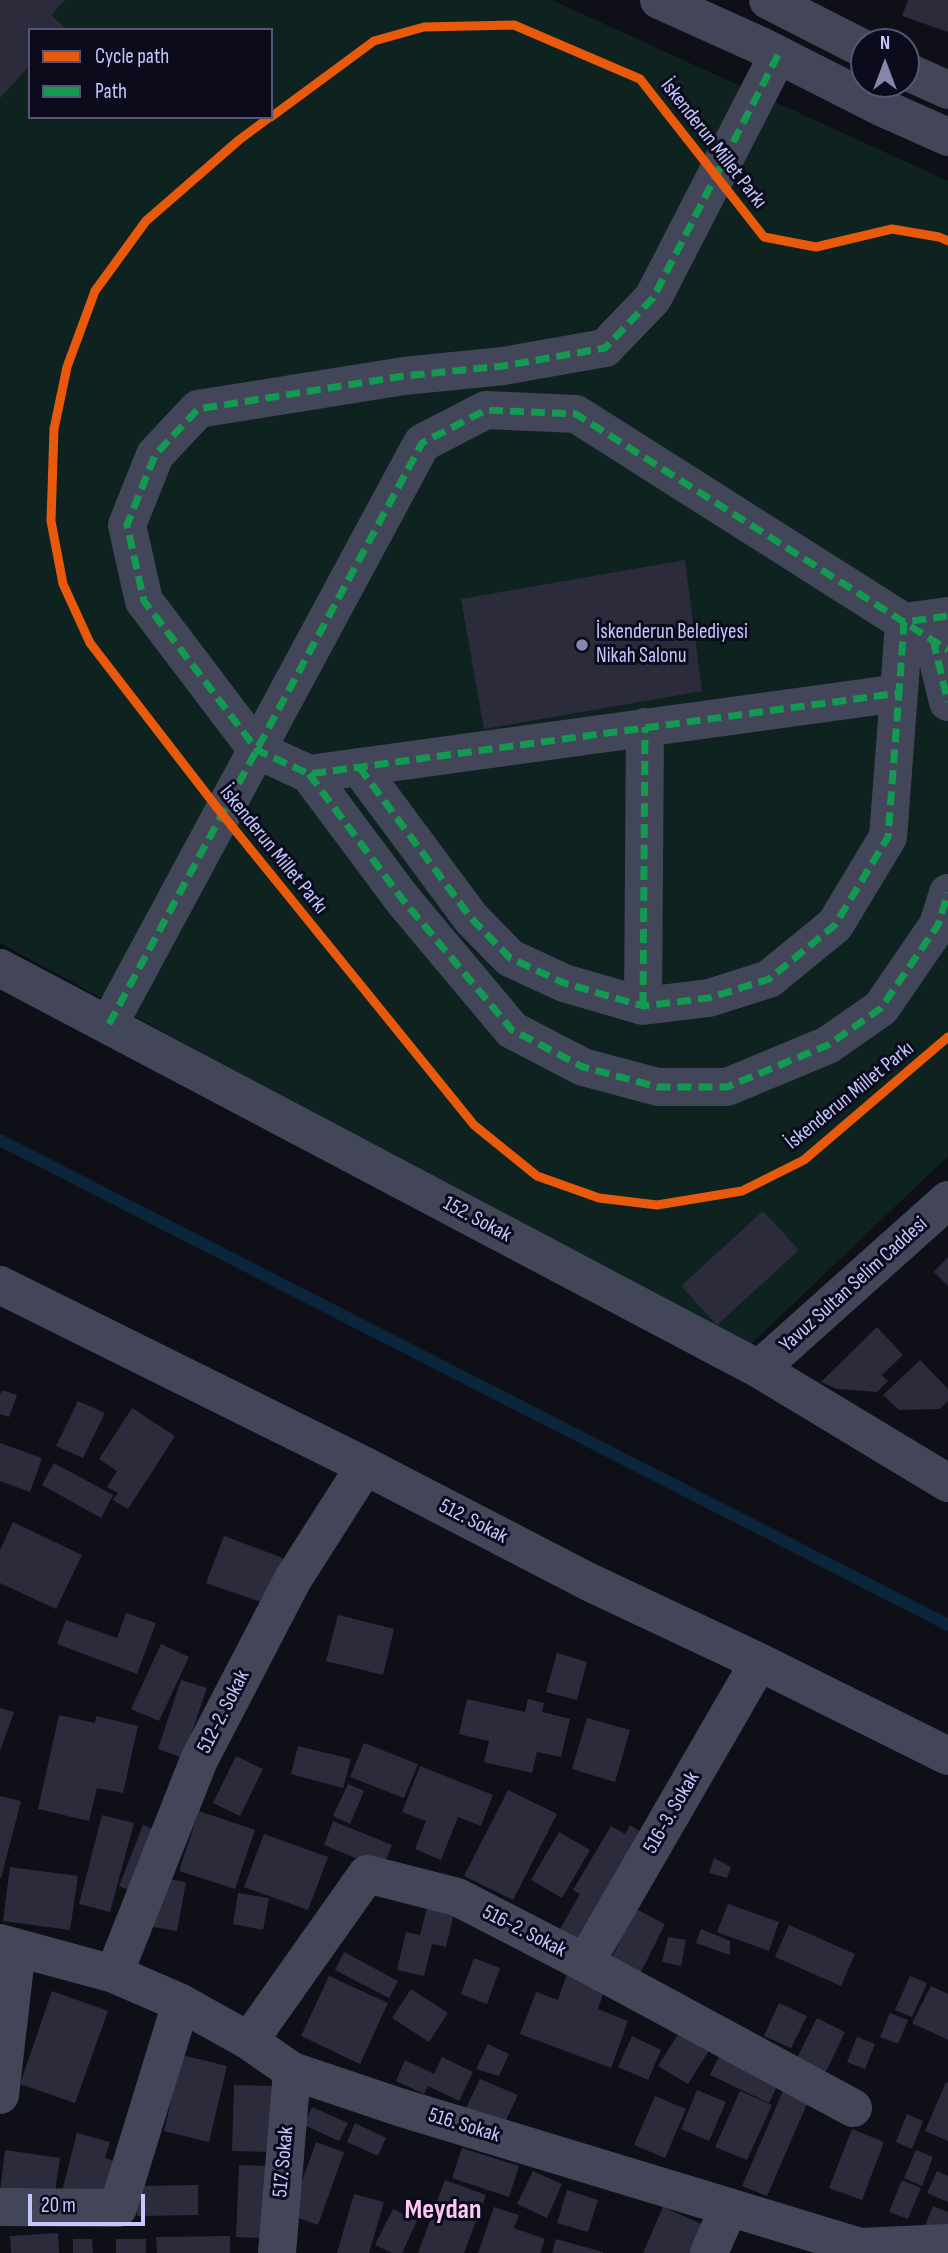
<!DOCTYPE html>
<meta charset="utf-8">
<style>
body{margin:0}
#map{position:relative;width:948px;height:2253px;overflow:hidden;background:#0f0f18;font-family:"Sofia Sans Condensed",sans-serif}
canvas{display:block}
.legend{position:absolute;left:28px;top:28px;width:245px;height:91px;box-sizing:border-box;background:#0b0b1c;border:2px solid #555677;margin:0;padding:9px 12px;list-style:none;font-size:21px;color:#c5c7ff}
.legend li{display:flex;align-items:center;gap:14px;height:35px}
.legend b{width:35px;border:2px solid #555677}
.north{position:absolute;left:850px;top:28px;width:70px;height:70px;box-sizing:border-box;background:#0b0b1c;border:2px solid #555677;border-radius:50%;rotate:0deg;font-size:19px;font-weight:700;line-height:28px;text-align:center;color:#c5c7ff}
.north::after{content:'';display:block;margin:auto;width:24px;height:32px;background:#8587ae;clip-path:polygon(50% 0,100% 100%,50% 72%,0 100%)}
.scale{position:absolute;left:28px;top:2194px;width:117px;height:32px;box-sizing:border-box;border:4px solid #c5c7ff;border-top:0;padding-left:9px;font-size:21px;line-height:24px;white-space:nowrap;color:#c5c7ff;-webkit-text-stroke:5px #0b0b1c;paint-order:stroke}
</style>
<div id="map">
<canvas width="948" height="2253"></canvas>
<ul class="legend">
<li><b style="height:9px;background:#e8590c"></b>Cycle path</li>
<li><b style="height:9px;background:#139951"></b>Path</li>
</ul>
<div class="north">N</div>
<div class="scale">20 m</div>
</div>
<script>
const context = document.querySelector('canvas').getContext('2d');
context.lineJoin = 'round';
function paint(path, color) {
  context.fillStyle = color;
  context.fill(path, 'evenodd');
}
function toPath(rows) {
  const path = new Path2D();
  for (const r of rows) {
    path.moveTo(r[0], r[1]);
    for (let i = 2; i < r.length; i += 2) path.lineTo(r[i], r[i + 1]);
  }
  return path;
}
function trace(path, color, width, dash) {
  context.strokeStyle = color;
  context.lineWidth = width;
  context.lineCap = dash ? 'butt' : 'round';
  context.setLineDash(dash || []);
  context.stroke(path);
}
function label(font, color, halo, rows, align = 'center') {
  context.font = font + ' "Sofia Sans Condensed",sans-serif';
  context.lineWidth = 6;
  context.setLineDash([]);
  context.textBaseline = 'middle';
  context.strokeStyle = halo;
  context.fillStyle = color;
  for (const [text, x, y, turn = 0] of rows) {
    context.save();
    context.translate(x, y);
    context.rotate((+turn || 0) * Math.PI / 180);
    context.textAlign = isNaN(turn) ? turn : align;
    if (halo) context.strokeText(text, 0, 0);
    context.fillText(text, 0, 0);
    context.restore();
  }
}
const green = toPath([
 [0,0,552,0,948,181,948,1156,746,1349,0,943],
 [30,30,271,30,271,117,30,117]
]);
const stream = toPath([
 [0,1140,948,1625]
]);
const building = toPath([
 [0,0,65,0,51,15,65,28,63,30,30,30,30,65,0,98],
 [908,0,948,0,948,32,902,16],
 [685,560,702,691,484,729,461,599],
 [763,1211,799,1250,717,1325,681,1286],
 [948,1257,948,1286,934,1272],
 [877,1327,903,1355,882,1375,888,1381,877,1392,838,1389,821,1382],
 [920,1360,948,1389,948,1401,940,1409,899,1410,883,1395],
 [2,1390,17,1395,9,1417,0,1414,0,1395],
 [78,1401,105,1413,83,1458,56,1446],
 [132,1408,175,1436,128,1509,113,1500,118,1493,107,1487,117,1471,99,1459],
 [0,1443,42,1458,30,1492,0,1481],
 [54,1463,113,1495,101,1518,42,1485],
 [13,1522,82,1555,56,1609,0,1583,0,1550],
 [224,1536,283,1558,267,1604,206,1583],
 [126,1613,156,1623,137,1674,57,1644,66,1620,117,1638],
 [338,1615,394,1629,383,1675,326,1661],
 [161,1644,189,1657,159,1721,131,1709],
 [557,1653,587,1662,577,1700,546,1692],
 [181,1680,207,1688,183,1758,158,1749],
 [467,1699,525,1712,528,1699,544,1703,542,1712,570,1719,561,1757,537,1752,532,1773,484,1762,489,1741,459,1734],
 [0,1708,14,1712,0,1751],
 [59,1715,95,1723,96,1716,138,1726,123,1793,97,1788,89,1821,38,1809],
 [587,1718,630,1730,615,1782,572,1769],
 [364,1743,418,1764,404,1798,350,1777],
 [298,1746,351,1759,343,1788,291,1774],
 [236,1756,263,1769,240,1816,213,1803],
 [420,1766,493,1795,481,1826,458,1817,441,1860,415,1849,426,1821,402,1812],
 [348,1784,364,1791,350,1824,333,1816],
 [508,1790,557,1814,513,1900,464,1876],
 [0,1796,21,1801,1,1878,0,1878],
 [199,1811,255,1830,235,1889,179,1871],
 [102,1815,134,1823,110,1912,79,1904],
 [333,1821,392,1845,382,1869,324,1845],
 [143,1825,160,1832,136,1893,119,1886],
 [630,1825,641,1832,578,1940,560,1929,580,1894,573,1890,611,1826,625,1834],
 [559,1832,590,1850,562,1898,531,1880],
 [264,1834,328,1857,308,1910,244,1887],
 [714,1858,731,1867,727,1878,709,1873],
 [10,1867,78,1876,70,1930,3,1921],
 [161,1878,186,1882,177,1931,153,1927],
 [238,1893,269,1898,263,1930,233,1924],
 [428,1904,455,1909,446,1947,432,1944,424,1976,397,1970,406,1932,420,1935],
 [728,1904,779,1922,769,1951,717,1932],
 [636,1909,665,1924,641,1972,612,1957],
 [789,1925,855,1954,841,1986,775,1957],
 [701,1929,730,1941,730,1955,696,1943],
 [668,1937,686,1940,681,1966,662,1962],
 [344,1952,398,1981,389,1998,335,1970],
 [474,1958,500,1968,487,2004,461,1994],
 [568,1971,606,1985,598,2009,628,2021,611,2068,520,2034,536,1992,558,2000],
 [329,1976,388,2003,360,2064,301,2036],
 [910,1976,927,1983,912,2017,895,2010],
 [931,1986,948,1994,948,2040,912,2023],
 [411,1989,448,2013,429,2042,392,2018],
 [52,1991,108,2011,75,2103,20,2084],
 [779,2003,807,2016,791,2048,764,2036],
 [890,2013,908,2020,898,2044,880,2037],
 [817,2018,845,2032,822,2080,793,2066],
 [685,2023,715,2041,688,2084,658,2066],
 [632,2036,661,2050,648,2080,618,2067],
 [857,2037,875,2044,865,2069,847,2062],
 [488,2044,509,2054,499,2076,476,2069],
 [724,2046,783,2074,769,2103,710,2075],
 [182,2055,227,2066,209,2142,164,2131],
 [442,2057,473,2072,459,2101,428,2086,424,2094,396,2081,405,2060,434,2074],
 [480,2079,518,2095,502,2128,465,2110],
 [946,2082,948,2083,948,2141,925,2131],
 [234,2085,272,2086,270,2152,232,2151],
 [785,2086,810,2097,767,2196,742,2186],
 [697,2090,726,2102,709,2141,681,2129],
 [740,2091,772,2105,747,2160,715,2147],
 [655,2096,686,2109,665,2158,634,2145],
 [312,2107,348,2123,339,2141,304,2125],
 [907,2114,923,2121,912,2149,896,2142],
 [355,2123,386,2138,378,2156,347,2142],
 [852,2129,884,2142,862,2200,829,2188],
 [77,2133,110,2142,105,2158,117,2162,108,2195,60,2199],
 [316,2142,344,2152,318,2225,290,2215],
 [462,2148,519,2166,509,2197,452,2178],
 [5,2150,60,2158,54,2199,0,2192],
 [916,2150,933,2157,922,2186,904,2178],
 [239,2165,267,2166,263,2238,236,2237],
 [533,2171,562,2184,547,2218,517,2204],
 [937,2171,948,2176,948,2202,927,2193],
 [445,2180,486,2195,464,2253,418,2253],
 [902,2180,921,2188,908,2219,889,2212],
 [198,2185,198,2215,137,2216,136,2186],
 [567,2190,598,2200,588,2232,557,2223],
 [354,2194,384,2202,369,2253,337,2253],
 [933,2206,948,2212,948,2226,924,2228],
 [494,2207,519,2215,514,2228,545,2239,540,2253,478,2253],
 [663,2207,704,2225,692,2253,643,2253],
 [393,2209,417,2221,402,2253,392,2253,375,2245],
 [58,2233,59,2253,11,2253,10,2236],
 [230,2236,230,2253,157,2253,156,2237],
 [73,2239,92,2239,93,2253,73,2253],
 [116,2239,146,2239,146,2253,116,2253],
 [556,2239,603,2252,603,2253,552,2253]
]);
const minor = toPath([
 [659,0,759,45,883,108,948,137],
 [768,0,864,49],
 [778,55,653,298,605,348,503,366,404,376,198,409,155,455,127,525,144,601,257,750,309,774,899,693,904,622,948,616],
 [906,71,948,90],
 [933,640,948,702],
 [359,767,471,918,510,958,564,983,643,1006,709,998,769,979,835,925,888,837,899,693],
 [309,774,403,900,512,1030,583,1067,658,1087,727,1087,828,1045,881,1008,938,925,948,893],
 [0,968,759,1369,948,1483],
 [643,1006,645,727],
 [109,1024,422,443,486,410,576,414,948,650],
 [0,1285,365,1466,589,1582,759,1662,948,1756],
 [759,1369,948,1200],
 [0,1943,114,1974,181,2003,249,2041,292,2071,399,2107,860,2247,948,2243],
 [585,1963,759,1662],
 [114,1974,199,1760,293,1579,365,1466],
 [249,2041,367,1874,457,1897,585,1963,853,2108],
 [0,2095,17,1948],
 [0,2207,118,2208,181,2003],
 [277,2253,292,2071],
 [709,2253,729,2207]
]);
const quiet = toPath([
 [778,55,653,298,605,348,503,366,404,376,198,409,155,455,127,525,144,601,257,750,309,774,899,693,904,622,948,616],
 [933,640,948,702],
 [359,767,471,918,510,958,564,983,643,1006,709,998,769,979,835,925,888,837,899,693],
 [309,774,403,900,512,1030,583,1067,658,1087,727,1087,828,1045,881,1008,938,925,948,893],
 [643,1006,645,727],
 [109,1024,422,443,486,410,576,414,948,650]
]);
const cycleway = toPath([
 [270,117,239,140,146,221,95,291,67,367,54,429,51,521,63,584,90,643,222,814,474,1125,537,1176,599,1198,657,1205,742,1191,804,1160,948,1037],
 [271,117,374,41,424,27,514,25,640,79,764,237,816,247,892,229,939,237,948,241]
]);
const markers = [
 [582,645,7,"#8587ae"]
];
const streetNames = [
 ["İskenderun Millet Parkı",713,144,52],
 ["İskenderun Millet Parkı",273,850,51],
 ["İskenderun Millet Parkı",850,1096,-39],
 ["152. Sokak",477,1220,28],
 ["Yavuz Sultan Selim Caddesi",854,1285,-42],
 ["512. Sokak",473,1522,27],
 ["512-2. Sokak",224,1712,-63],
 ["516-3. Sokak",672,1813,-60],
 ["516-2. Sokak",524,1932,27],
 ["516. Sokak",464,2126,17],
 ["517. Sokak",284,2162,-85]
];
const poiNames = [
 ["İskenderun Belediyesi",596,633],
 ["Nikah Salonu",596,657]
];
const districtNames = [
 ["Meydan",443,2211]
];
paint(green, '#0e2220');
trace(stream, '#0b253b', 12);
paint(building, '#2c2b3c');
trace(minor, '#434559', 38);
trace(quiet, '#139951', 7, [14, 7]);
trace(cycleway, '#e8590c', 9);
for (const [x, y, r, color] of markers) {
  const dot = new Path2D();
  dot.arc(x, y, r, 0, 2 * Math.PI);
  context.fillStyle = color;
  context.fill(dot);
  trace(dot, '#0b0b1c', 2.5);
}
label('21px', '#c5c7ff', '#0b0b1c', streetNames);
label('21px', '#c5c7ff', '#0b0b1c', poiNames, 'left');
label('bold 28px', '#ffc7f3', '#0b0b1c', districtNames);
</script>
